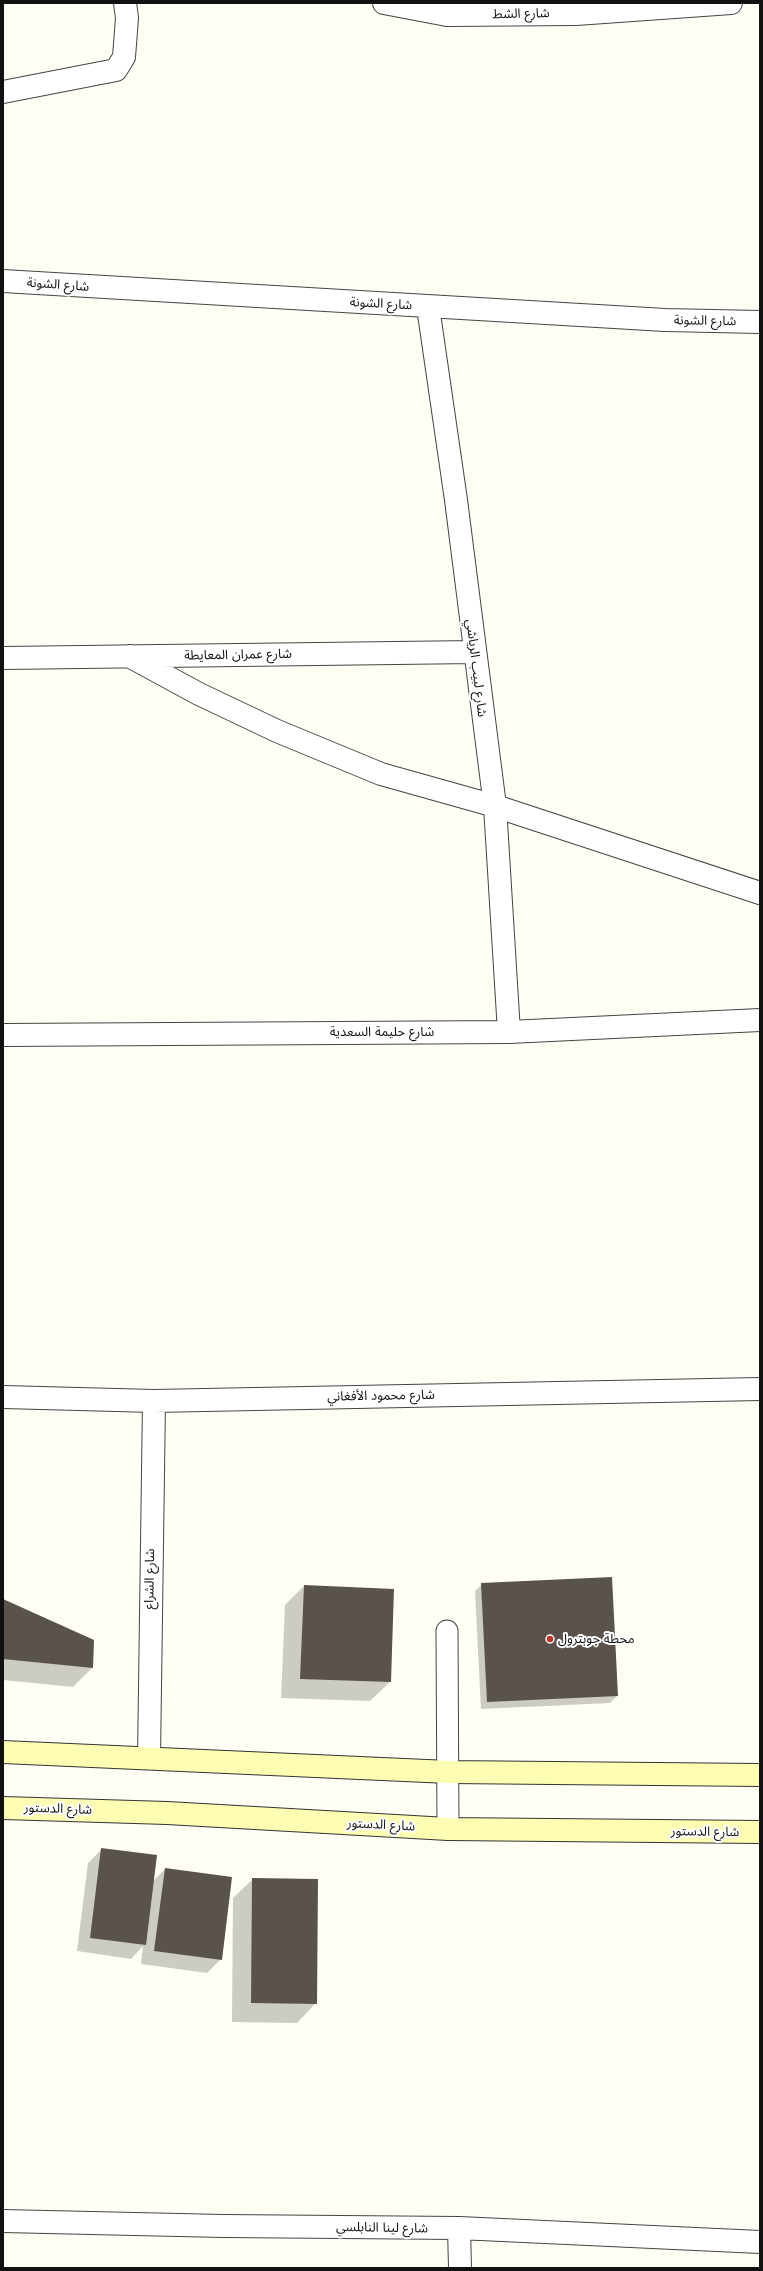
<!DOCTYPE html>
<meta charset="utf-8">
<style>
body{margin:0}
#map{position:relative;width:763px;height:2271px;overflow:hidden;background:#fffef5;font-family:"Libre Baskerville",serif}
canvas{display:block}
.frame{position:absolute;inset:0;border:4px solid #111;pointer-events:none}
</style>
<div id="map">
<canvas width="763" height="2271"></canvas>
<div class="frame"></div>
</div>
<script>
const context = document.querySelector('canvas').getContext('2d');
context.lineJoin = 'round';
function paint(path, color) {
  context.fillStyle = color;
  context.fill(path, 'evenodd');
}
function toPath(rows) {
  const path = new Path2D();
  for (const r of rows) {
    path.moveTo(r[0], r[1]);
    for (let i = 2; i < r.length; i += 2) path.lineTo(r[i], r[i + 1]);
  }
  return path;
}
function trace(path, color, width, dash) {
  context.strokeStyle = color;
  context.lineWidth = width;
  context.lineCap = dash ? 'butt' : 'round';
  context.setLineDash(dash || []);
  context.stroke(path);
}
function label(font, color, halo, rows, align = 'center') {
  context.font = font + ' "Libre Baskerville","Noto Sans Arabic",serif';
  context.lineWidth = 4;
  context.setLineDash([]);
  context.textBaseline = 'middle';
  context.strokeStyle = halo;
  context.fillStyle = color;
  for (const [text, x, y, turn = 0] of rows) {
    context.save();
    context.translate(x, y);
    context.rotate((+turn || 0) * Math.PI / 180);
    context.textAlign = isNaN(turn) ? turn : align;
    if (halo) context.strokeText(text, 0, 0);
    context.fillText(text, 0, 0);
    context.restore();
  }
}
const shadow = toPath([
 [482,1584,617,1696,610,1703,481,1709,475,1591],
 [304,1586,393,1590,390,1682,370,1701,281,1698,285,1605],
 [3,1600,92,1668,73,1687,3,1680],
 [102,1849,153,1881,165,1869,221,1959,207,1973,141,1964,143,1946,131,1959,77,1951,88,1863],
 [253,1879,316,2003,297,2023,232,2022,233,1898]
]);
const building = toPath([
 [612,1577,618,1696,487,1702,481,1583],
 [304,1585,394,1589,391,1682,300,1679],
 [3,1599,94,1640,93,1668,3,1659],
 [101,1848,157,1855,146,1945,90,1938],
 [165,1868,232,1877,222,1960,154,1951],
 [252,1878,318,1879,317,2004,251,2003]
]);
const service = toPath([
 [447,1631,448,1829]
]);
const minor = toPath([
 [384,3,447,15,576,14,731,3],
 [3,92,116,70,124,57,127,18,125,3],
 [3,281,665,320,760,322],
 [428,307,456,500,495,806,509,1032],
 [129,656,199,694,277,731,381,774,495,806,760,893],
 [3,658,474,652],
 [3,1397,154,1401,760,1389],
 [149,1758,154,1401],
 [3,2221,223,2226,459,2228,760,2242],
 [459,2228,460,2268]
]);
const tertiary = toPath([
 [3,1035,509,1032,760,1020]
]);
const secondary = toPath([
 [3,1752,449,1772,760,1775],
 [3,1808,167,1813,448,1829,760,1832]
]);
const markers = [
 [550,1639,4,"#bf352b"]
];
const streetNames = [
 ["شارع الشط",521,14,-1],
 ["شارع الشونة",58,285,4],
 ["شارع الشونة",381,304,3],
 ["شارع الشونة",705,321,1],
 ["شارع عمران المعايطة",238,655,-1],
 ["شارع لبيب الرياشي",476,668,83],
 ["شارع حليمة السعدية",382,1032],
 ["شارع محمود الأفغاني",381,1396,-1],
 ["شارع الشراع",150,1579,-89],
 ["شارع الدستور",58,1809,2],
 ["شارع الدستور",381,1825,3],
 ["شارع الدستور",705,1832,1],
 ["شارع لينا النابلسي",382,2228,1]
];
const poiNames = [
 ["محطة جوبترول",558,1639]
];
paint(shadow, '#0003');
paint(building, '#5a534d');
trace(service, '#444', 23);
trace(minor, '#444', 24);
trace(tertiary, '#444', 24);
trace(secondary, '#333', 24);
trace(service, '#fff', 21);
trace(minor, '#fff', 22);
trace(tertiary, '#fff', 22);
trace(secondary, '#fcfdb2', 22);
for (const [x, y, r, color] of markers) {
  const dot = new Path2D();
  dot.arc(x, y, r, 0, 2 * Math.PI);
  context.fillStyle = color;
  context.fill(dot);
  trace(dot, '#fff', 1.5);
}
label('13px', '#111', '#fff', streetNames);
label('13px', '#111', '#fff', poiNames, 'left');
</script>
